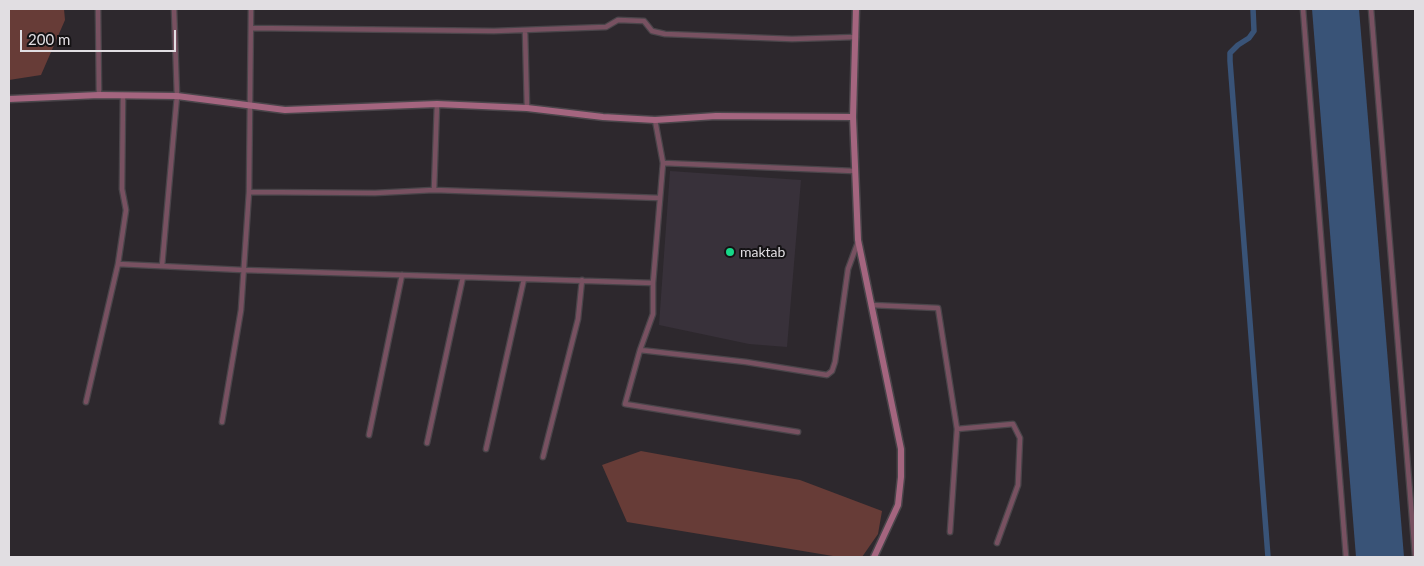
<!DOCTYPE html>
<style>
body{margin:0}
#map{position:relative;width:1424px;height:566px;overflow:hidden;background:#2d282d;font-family:Lato,sans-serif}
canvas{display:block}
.frame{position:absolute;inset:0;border:10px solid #e1dee2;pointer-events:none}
.scale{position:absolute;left:20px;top:30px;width:156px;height:22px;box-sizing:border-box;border:2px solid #e1dee2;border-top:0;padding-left:6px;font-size:15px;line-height:18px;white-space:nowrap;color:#e1dee2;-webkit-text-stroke:4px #141214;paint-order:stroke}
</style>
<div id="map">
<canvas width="1424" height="566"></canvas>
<div class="frame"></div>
<div class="scale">200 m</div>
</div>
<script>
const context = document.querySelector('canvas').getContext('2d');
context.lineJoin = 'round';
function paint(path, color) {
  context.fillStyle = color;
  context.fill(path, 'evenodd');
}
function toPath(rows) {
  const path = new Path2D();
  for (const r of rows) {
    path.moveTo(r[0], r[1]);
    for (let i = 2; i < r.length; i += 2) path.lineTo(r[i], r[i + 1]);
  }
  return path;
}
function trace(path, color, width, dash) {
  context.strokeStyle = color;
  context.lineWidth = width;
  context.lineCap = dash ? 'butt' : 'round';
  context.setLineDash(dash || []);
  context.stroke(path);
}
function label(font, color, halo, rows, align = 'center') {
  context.font = font + ' Lato,sans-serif';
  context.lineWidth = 4;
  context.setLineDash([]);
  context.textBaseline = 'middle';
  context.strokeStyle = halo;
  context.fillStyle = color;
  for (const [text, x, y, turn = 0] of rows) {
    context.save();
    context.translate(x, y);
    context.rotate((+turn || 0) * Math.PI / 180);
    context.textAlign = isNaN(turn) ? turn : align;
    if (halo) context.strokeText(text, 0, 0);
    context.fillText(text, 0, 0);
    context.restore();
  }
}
const built = toPath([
 [670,171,801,180,787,347,749,344,659,325]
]);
const green = toPath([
 [9,9,64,9,65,20,41,75,9,80],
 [641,451,800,480,882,511,878,534,862,557,839,557,627,522,602,465]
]);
const water = toPath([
 [1312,9,1359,9,1404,557,1356,557]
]);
const canal = toPath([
 [1253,9,1254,31,1249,38,1238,45,1230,53,1230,61,1268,557]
]);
const street = toPath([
 [98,9,99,95],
 [1303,9,1346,557],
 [1371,9,1415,555],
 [251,28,494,31,606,27,618,20,644,21,652,31,665,34,792,39,856,37],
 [525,30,527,108],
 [655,120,663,163,653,283,653,314,640,350,625,404,798,432],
 [663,163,854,171],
 [434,190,437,104],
 [249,192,375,193,434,190,660,198],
 [118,264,243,270,653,283],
 [162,266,177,96,174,9],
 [871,305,938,308,957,429,950,532],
 [640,350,746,362,827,375,832,371,835,362,848,269,858,242],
 [86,402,118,264,126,210,122,189,123,95],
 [222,422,241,310,249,192,251,9],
 [957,429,1013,424,1020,438,1018,485,997,543],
 [369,435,402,275],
 [427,443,463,277],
 [486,449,524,279],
 [543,457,578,319,582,280]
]);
const secondary = toPath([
 [856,9,853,117,858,240,901,449,901,477,898,505,874,557],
 [9,99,99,95,177,96,285,110,437,104,527,108,603,117,655,120,716,116,853,117]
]);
const markers = [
 [730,252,5,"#16d989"]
];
const poiNames = [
 ["maktab",740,252]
];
paint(built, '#38313a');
paint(green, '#673c37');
paint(water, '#395377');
trace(canal, '#395377', 5.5);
trace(street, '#4a454a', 7);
trace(secondary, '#4a454a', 9);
trace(street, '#785161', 4.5);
trace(secondary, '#a4657f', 6);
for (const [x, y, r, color] of markers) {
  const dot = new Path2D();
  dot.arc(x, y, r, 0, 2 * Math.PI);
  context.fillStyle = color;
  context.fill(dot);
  trace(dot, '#141214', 2);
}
label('14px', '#e1dee2', '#141214', poiNames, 'left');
</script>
